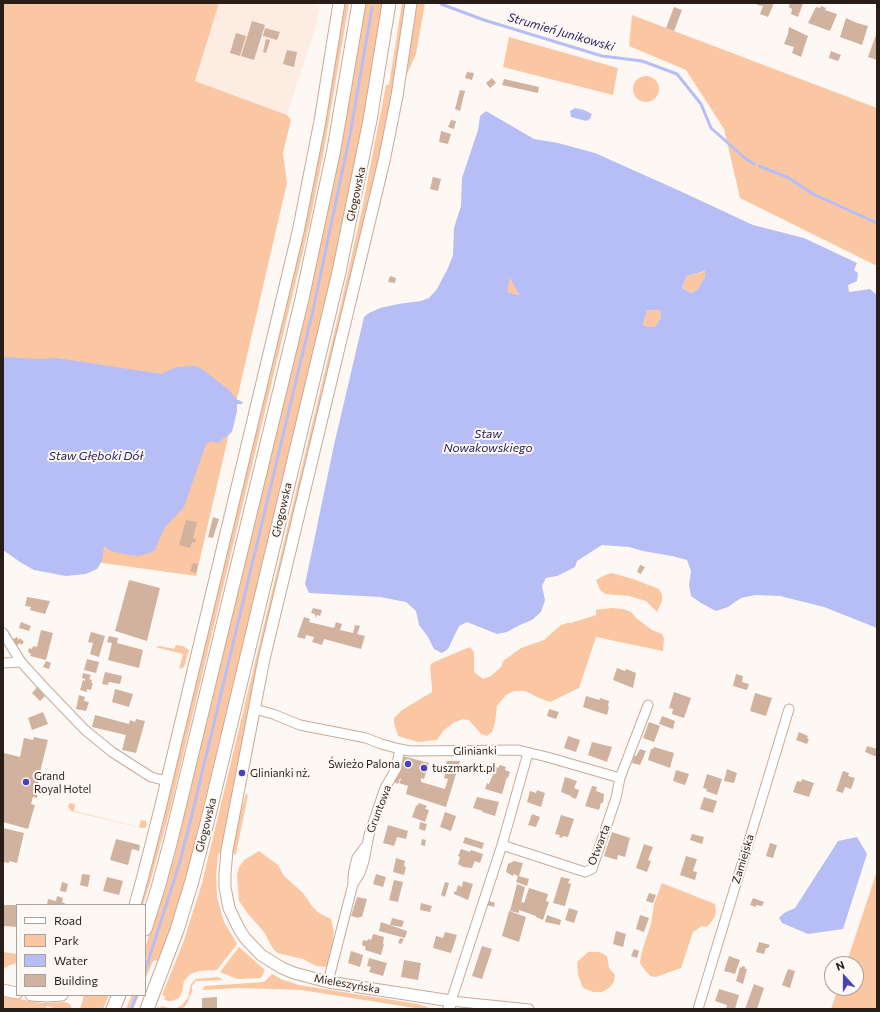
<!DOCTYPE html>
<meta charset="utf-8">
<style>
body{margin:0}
#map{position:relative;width:880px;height:1012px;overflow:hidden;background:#fef8f4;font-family:Commissioner,sans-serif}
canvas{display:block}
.frame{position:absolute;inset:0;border:4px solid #291e17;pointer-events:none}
.legend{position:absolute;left:16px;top:904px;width:130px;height:92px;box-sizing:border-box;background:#fef8f4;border:1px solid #a9a19c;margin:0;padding:5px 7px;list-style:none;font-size:12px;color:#291e17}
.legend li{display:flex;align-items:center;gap:8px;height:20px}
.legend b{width:20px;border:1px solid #a9a19c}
.north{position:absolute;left:824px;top:956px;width:40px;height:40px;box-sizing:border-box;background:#fef8f4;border:1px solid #a9a19c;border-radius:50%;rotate:339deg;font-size:11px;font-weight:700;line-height:16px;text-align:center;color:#291e17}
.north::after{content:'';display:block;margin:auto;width:14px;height:18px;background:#4842b9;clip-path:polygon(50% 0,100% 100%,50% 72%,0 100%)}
</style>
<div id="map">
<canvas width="880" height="1012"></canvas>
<div class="frame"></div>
<ul class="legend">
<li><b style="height:5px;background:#fff"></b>Road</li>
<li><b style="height:11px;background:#fbc7a3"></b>Park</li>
<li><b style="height:11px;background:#b7bef5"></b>Water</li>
<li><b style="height:11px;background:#d0b29e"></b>Building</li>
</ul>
<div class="north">N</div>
</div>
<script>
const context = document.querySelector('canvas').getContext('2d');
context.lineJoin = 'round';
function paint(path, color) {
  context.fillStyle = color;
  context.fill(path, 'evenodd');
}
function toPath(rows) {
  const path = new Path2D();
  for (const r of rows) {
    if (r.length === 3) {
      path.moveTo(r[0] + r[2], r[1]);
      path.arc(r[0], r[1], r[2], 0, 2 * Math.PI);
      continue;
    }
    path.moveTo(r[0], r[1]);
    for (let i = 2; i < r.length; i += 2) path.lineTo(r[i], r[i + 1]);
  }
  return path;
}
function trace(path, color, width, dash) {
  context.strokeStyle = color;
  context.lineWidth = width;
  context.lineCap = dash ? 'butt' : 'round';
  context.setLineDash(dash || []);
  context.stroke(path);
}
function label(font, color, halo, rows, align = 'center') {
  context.font = font + ' Commissioner,sans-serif';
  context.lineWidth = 4;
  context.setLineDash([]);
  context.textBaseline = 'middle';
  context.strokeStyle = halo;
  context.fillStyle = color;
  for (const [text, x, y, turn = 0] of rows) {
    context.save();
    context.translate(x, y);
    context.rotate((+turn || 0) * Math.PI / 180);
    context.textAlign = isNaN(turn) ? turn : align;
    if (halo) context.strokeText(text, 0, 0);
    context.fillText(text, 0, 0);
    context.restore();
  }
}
const built = toPath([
 [219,3,308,3,320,6,314,32,287,115,195,81]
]);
const green = toPath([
 [3,3,219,3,195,81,287,115,291,120,283,153,287,183,196,576,3,549],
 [345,3,349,3,324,150,309,226,170,810,150,883,143,905,140,905,162,827,241,495,319,149],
 [365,3,383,3,357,153,333,271,190,862,171,928,159,960,153,961,145,980,145,962,147,958,145,957,145,948,174,858,312,283,340,150],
 [402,3,405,3,389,110,379,160,250,703,221,853,218,854,216,876,217,897,224,922,237,944,217,970,199,971,190,974,184,981,182,992,179,998,172,1001,168,1001,164,999,165,996,162,995,183,943,202,883,340,308,362,209,386,85,389,85],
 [416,3,425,3,416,54,407,74,405,73],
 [632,15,877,108,877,266,740,198,724,129,686,70,629,46],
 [509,37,618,68,613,95,503,67],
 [646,89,13],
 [706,271,705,277,697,290,691,293,682,288,687,276],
 [510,277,520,295,506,292],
 [647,310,660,310,661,317,655,327,649,327,643,325],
 [612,573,633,579,659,589,662,595,662,601,657,612,646,601,629,596,605,594,600,590,596,580,605,575],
 [611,608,623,609,631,612,636,618,652,630,662,634,664,638,663,651,596,637,579,688,550,702,539,698,525,691,514,691,506,695,497,706,495,723,492,732,487,736,481,734,469,720,463,719,453,723,443,731,437,740,418,742,398,736,394,723,394,718,402,710,432,692,432,687,430,668,431,664,434,662,470,647,474,652,474,672,483,679,491,676,501,667,503,661,521,648,544,640,561,625,567,623,571,623,596,615,596,610],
 [176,645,183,646,189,650,184,667,179,669,183,654,155,647,160,646,174,649],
 [246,794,248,795,236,854,232,855,238,822],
 [71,803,75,804,74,811,139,827,141,820,146,821,147,825,145,828,142,828,71,811,68,807,69,804],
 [259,851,278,865,284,876,303,893,312,906,319,913,331,919,334,932,332,951,329,964,325,967,316,966,303,959,277,953,272,947,264,932,248,914,239,901,237,875,239,867,244,860],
 [877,871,877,1009,831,1009,838,988,856,988,856,964,846,964],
 [662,883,715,904,716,910,715,916,710,924,706,927,702,926,693,932,681,968,656,977,650,976,641,965,640,962,642,951,651,924,654,904],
 [239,947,265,970,261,978,237,979,220,972],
 [3,952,17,954,17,963,10,965,3,969],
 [588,952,599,952,607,956,609,968,615,975,614,982,609,988,602,992,593,992,583,988,578,975,577,962],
 [272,974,281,979,299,985,418,1004,427,1007,430,1009,421,1009,301,990,240,988,202,990,205,986,264,982],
 [218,977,223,980,196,981,192,986,192,991,187,1004,182,1009,157,1009,157,1007,160,1008,161,1006,174,1009,181,1006,188,998,191,984,196,979],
 [84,995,109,995,103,1009,80,1009],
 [132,995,139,995,133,1009,126,1009],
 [3,996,42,1003,65,1002,70,1004,72,1009,58,1009,47,1006,45,1009,3,1009]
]);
const water = toPath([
 [575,108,584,110,592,114,590,119,586,121,571,117,570,111],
 [486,111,534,139,558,143,595,153,680,191,753,225,804,238,857,263,854,270,858,273,857,281,848,285,849,292,870,289,877,295,877,628,824,607,780,596,755,595,741,598,728,607,716,611,701,603,691,596,689,585,691,571,687,560,672,556,643,551,629,547,602,545,577,561,575,567,557,576,546,578,542,586,545,600,541,612,532,620,520,625,507,632,497,634,467,622,459,626,448,649,442,653,434,649,428,637,419,625,416,611,406,602,380,597,309,593,305,584,334,445,364,317,369,313,380,308,398,304,421,301,429,298,437,289,448,268,453,255,454,228,461,206,462,178,478,130,480,116],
 [705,271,705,277,697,290,691,293,682,288,687,276],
 [510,278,519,294,519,295,507,292],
 [647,310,660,310,661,317,655,327,649,327,643,325],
 [3,357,41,359,57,358,162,374,169,370,178,367,194,366,200,368,210,375,229,390,236,399,243,402,242,404,237,404,237,411,232,432,218,443,212,441,206,444,184,507,165,527,155,550,150,553,139,556,129,555,111,551,104,546,102,561,97,569,86,574,66,576,34,570,20,562,3,550],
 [857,837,867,854,843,929,808,934,782,923,779,918,784,913,795,908,838,841]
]);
const stream = toPath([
 [441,4,484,20,602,56,642,61,677,74,701,104,711,128,746,159,754,164],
 [759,166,787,177,813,194,877,223],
 [145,971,179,865,191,819,314,306,350,135,372,8],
 [131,1009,137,995]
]);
const building = toPath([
 [756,3,774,3,768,17,760,14,763,6,757,5],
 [790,3,803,3,798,17,791,14,792,9,789,7],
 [821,6,826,8,825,10,837,14,830,31,808,23,816,7,820,8],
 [674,7,682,10,674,31,666,28],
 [846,18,857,23,868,26,862,45,840,37],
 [252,21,265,25,254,60,241,56],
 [789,27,808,36,801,57,792,53,794,47,784,44,788,34],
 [265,28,280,32,277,40,263,36],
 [877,32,877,60,868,57],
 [236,33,246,36,240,56,230,53],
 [266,39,270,40,266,53,263,52],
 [287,50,297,52,294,67,283,64],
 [831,51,841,55,838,61,829,58],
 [467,72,474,73,472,80,465,78],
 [492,78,496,83,490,88,486,83],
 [504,79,539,87,538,93,502,85],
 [460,90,465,91,460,111,455,109],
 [451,120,456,121,454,129,448,127],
 [441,131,451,134,448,144,439,142],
 [433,177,441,179,438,191,430,189],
 [390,276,396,278,395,283,388,282],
 [213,517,219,519,213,538,208,537],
 [186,520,197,522,193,538,196,539,195,543,192,542,190,548,179,545],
 [193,563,198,564,196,573,190,571],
 [640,565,645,567,641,574,637,572],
 [129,580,160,588,147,641,115,631],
 [27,597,50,601,45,614,30,610,31,607,25,606],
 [313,608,322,610,320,616,317,615,316,617,315,617,315,614,311,613],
 [304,617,310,619,309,622,334,628,336,622,342,624,340,630,353,633,355,625,360,626,357,634,365,636,361,649,324,639,322,645,312,642,314,637,306,635,305,639,297,637],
 [21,622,31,626,29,631,19,628],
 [41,630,53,633,46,660,30,656,31,654,28,652,29,648,32,649,33,646,37,647],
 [91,632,105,636,99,657,90,654,93,643,88,642],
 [109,636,118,638,117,643,143,650,139,668,108,660,112,643,107,642],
 [17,637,19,640,20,638,24,642,21,645,20,643,16,646,12,640],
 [87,659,99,662,96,673,84,670],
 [46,661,51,663,49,669,43,667],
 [617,668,625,671,626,669,636,673,633,688,613,680],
 [105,672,122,676,120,684,109,682,108,685,102,684],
 [83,673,91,675,89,679,92,680,91,683,93,683,91,690,87,689,87,692,80,690,83,680,85,681,85,679,82,678],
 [736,674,743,676,742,682,749,684,747,690,733,686],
 [37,687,45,696,40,701,32,693],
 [115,689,133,694,129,707,112,702],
 [674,692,691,698,684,718,672,714,673,709,669,708],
 [755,693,772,698,766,716,750,711],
 [79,695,85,697,84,701,89,702,86,711,76,709],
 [586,696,599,700,600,698,609,701,608,706,609,707,607,715,583,707],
 [549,709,559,712,556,719,547,716],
 [43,712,48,724,32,730,28,718],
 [95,715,129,724,130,720,135,722,136,719,145,721,136,753,122,750,126,735,92,727],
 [662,716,675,721,673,729,659,724],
 [649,722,660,726,654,742,643,738],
 [799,732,808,736,807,738,809,739,807,744,796,740],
 [568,736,580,740,576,752,564,748],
 [34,737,48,740,40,772,37,798,33,797,31,804,35,805,28,829,3,822,3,758,4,753,20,757,24,738,33,740],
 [592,742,612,747,607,762,588,755],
 [867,746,877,749,877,757,865,752],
 [654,747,674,753,670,768,648,760,651,749,653,749],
 [640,749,646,751,640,765,632,763,634,756,636,756],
 [403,756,429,763,424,779,421,778,421,782,445,789,448,779,444,778,445,774,441,773,443,765,446,765,447,761,460,761,446,807,406,794,408,786,399,783,401,779,400,778,398,784,394,782,399,771],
 [500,765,506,767,505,770,510,772,508,778,507,777,502,794,485,789,487,783,489,784,496,767,498,768],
 [727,769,737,773,734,783,724,781],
 [676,770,689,774,685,785,673,781],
 [843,771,849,773,848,776,855,778,851,789,845,787,843,793,836,791],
 [707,774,722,779,717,795,706,791,707,789,703,788],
 [565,777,577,781,574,788,579,790,576,799,571,797,571,796,561,792],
 [802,779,814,783,809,797,793,792,797,781,801,782],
 [592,786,597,787,596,791,604,794,603,803,601,803,599,810,585,806],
 [537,790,545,793,541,807,527,802,530,791,536,793],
 [477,797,499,802,495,816,482,812,483,811,473,808],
 [704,797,717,801,713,813,700,809],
 [419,803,427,806,425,809,429,810,425,822,412,817,416,806,417,806],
 [445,812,456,816,451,831,440,827],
 [532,814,540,817,536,827,528,825],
 [561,815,574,819,568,837,563,836,562,838,559,837,560,835,555,834],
 [420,822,427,824,425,831,419,829],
 [388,825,408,831,406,839,397,837,394,846,383,843],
 [3,828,24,833,17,863,9,861,9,863,3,862],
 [612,832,630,838,625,857,618,855,617,860,604,856],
 [692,834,704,837,702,844,690,840],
 [465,837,484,843,482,849,463,843],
 [116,839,140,845,139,851,132,849,128,865,110,860],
 [422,839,426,840,425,846,421,845],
 [770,843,777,845,773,858,766,856],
 [644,844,653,847,648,860,651,861,647,872,636,868],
 [461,849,470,852,471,850,483,854,480,863,475,861,472,868,463,867,458,864,460,857,458,856],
 [686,856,697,859,693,871,697,872,695,880,680,875],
 [396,858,405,861,404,866,406,867,404,875,393,872],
 [514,861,523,863,519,876,529,879,527,886,516,882,518,876,514,874,513,876,506,872,508,864],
 [82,874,90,875,88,887,80,885],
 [376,874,386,877,383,887,373,884],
 [107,877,123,881,119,895,103,891],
 [561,877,570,879,568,883,571,884,565,906,553,903],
 [394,880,403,882,398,902,389,900],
 [463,881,473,884,468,900,454,894,454,891,456,892,458,885,462,887],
 [62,882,68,884,66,892,60,891],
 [445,882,449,883,445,897,441,895],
 [517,884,525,887,521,904,522,902,524,903,529,888,548,894,546,901,549,902,543,920,536,917,536,916,519,910,519,913,510,911],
 [649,893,656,895,653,903,646,901],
 [57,896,63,898,62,902,66,904,66,905,47,905,48,899,56,901],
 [357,897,367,899,362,917,359,917,359,918,351,916],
 [753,898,764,902,762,906,756,905,756,907,750,905],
 [489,901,495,903,494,907,487,905],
 [421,903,432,906,430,912,420,910],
 [3,905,17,905,17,927,3,926],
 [569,908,578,911,574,923,565,920],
 [509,911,526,917,519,942,502,936],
 [547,915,561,920,560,925,545,922],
 [640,915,649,918,644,932,636,929],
 [392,918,404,921,402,927,390,925],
 [381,922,407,931,405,938,379,931],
 [616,931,626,934,623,947,613,944],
 [445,932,457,935,451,953,433,948,436,936,443,938],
 [373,934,384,937,383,944,384,944,381,955,365,950,366,947,362,945,363,940,367,941,368,939,371,940],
 [400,938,404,939,401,944,398,943],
 [759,942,770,945,768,948,766,948,764,954,756,952],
 [482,946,492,949,482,979,472,976],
 [634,949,639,951,637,958,631,956],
 [351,951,363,955,360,967,348,963],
 [729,956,740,960,735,974,724,971],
 [369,958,387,963,383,976,369,972,371,967,367,966],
 [404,960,421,963,418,980,401,977],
 [742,966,745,967,745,969,747,969,743,984,736,981,740,967,742,968],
 [788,969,795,971,790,988,782,985],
 [754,984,764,988,757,1009,745,1009],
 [719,989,739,995,735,1009,726,1009,727,1005,715,1001],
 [217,997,217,1009,202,1009,202,998]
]);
const minor = toPath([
 [3,633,21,662,41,684,85,730,112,752,151,777,167,781],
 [3,663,21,662],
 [254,709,273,714,300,725,366,738,381,744,400,749,410,751,518,750,547,757,620,778,648,705],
 [528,753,502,845,451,1001,529,1009],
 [502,845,585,872,592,869,616,798,620,778],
 [353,883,353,876,355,865,357,858,365,847],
 [328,982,353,884,360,873,364,861,369,835,385,788,396,769,400,749],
 [698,1009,789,709]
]);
const tertiary = toPath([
 [411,3,397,96,384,161,264,659,227,850,225,874,225,887,229,908,239,929,245,938,261,955,282,968,294,973,328,982,451,1001,449,1009],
 [135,905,143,876,160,809,298,232,320,121,339,3],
 [3,990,17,993],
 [31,995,47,996,62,995]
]);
const secondary = toPath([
 [145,929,158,888,171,840,302,299,334,149,359,3],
 [113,1009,119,995],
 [147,1009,177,930,192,881,209,815,339,272,370,120,389,3]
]);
const markers = [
 [408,764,4,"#4842b9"],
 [424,768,4,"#4842b9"],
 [242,773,4,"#4842b9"],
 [26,782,4,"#4842b9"]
];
const streetNames = [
 ["Głogowska",356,194,-78],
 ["Głogowska",282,510,-77],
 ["Glinianki",475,751,-1],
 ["Gruntowa",379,809,-69],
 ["Głogowska",206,825,-76],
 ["Otwarta",599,845,-69],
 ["Zamiejska",743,859,-73],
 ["Mieleszyńska",347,984,10]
];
const poiNames = [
 ["Świeżo Palona",400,764,"right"],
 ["tuszmarkt.pl",432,768],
 ["Glinianki nż.",250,773],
 ["Grand",34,776],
 ["Royal Hotel",34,789]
];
const waterNames = [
 ["Strumień Junikowski",561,32,16],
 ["Staw",488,434],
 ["Nowakowskiego",488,448],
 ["Staw Głęboki Dół",96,456]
];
paint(built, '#fcece2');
paint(green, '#fbc7a3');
paint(water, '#b7bef5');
trace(stream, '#b7bef5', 3);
paint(building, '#d0b29e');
trace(minor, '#c8aa97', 11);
trace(tertiary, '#c8aa97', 13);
trace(secondary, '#c8aa97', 15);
trace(minor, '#fff', 9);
trace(tertiary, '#fff', 11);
trace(secondary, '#fff', 13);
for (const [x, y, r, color] of markers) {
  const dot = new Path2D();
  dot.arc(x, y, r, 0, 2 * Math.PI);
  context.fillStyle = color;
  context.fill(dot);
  trace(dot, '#fef8f4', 1.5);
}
label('11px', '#291e17', '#fef8f4', streetNames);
label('11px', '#291e17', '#fef8f4', poiNames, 'left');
label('italic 12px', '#232260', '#fef8f4', waterNames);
</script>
